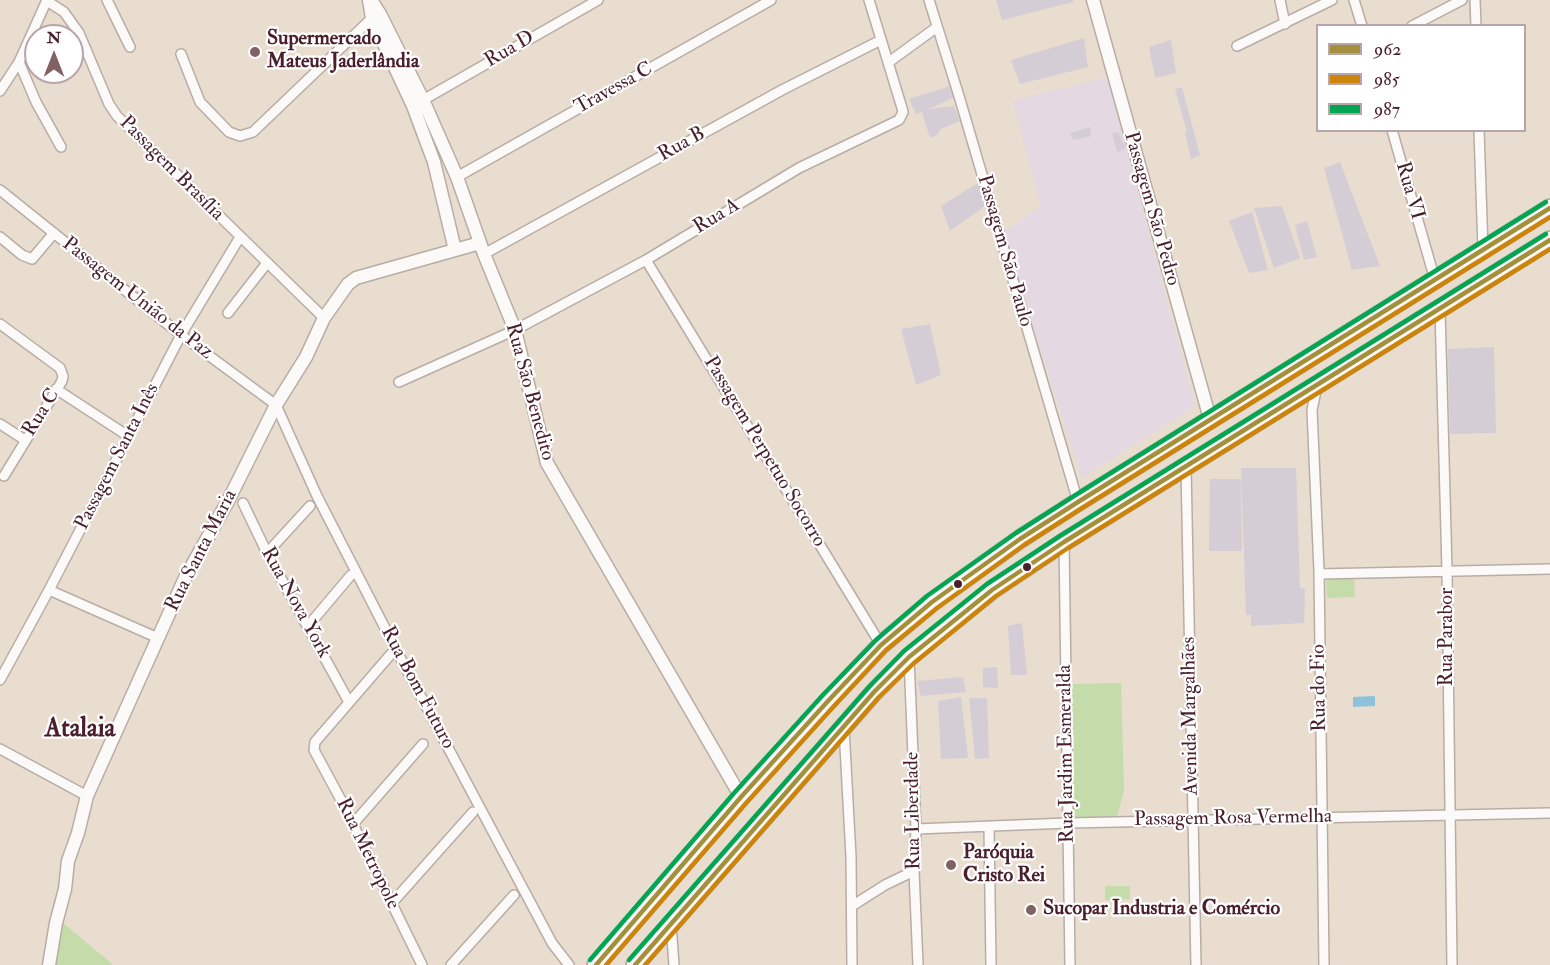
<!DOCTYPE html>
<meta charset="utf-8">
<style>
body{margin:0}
#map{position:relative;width:1550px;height:965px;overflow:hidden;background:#e8ddce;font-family:"IM FELL Double Pica",serif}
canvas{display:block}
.legend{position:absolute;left:1316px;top:24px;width:210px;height:108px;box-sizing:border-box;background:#fff;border:2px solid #b7a5aa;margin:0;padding:8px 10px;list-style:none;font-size:18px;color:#4a1f2b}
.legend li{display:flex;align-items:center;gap:12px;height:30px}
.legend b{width:30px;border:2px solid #b7a5aa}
.north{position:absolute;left:24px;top:24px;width:60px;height:60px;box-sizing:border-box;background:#fff;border:2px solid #b7a5aa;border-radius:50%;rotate:0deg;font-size:16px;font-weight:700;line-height:24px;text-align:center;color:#4a1f2b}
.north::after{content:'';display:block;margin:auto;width:21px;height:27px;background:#816264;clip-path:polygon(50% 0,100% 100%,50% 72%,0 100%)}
</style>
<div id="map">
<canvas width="1550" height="965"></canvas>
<ul class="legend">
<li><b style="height:8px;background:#a48f3c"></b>962</li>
<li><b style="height:8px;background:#cc840b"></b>985</li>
<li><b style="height:8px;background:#00a651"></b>987</li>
</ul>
<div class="north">N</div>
</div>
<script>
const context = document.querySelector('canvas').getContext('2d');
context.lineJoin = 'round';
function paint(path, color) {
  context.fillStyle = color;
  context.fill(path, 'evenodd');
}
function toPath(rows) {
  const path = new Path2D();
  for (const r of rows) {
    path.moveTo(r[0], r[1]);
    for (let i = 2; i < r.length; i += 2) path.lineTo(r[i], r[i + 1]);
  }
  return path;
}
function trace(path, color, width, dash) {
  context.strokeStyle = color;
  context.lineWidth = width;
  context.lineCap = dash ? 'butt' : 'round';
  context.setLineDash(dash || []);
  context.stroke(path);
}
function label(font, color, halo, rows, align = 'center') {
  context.font = font + ' "IM FELL Double Pica",serif';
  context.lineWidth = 4.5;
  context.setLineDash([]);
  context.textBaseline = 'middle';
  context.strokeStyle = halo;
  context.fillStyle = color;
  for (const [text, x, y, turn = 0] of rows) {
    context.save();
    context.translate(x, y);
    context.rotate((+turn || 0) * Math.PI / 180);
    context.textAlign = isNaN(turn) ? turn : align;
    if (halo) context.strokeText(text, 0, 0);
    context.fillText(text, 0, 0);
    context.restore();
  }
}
const built = toPath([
 [1107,77,1195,406,1082,478,1003,233,1041,206,1013,101]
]);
const industrial = toPath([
 [996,0,1073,0,1073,2,1002,20],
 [1084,38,1088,67,1020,84,1011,60],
 [1171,40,1176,73,1155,78,1149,47],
 [953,85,957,96,929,109,954,106,960,121,941,129,937,135,930,138,922,112,916,114,909,99],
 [1182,87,1200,155,1191,159,1185,133,1187,132,1175,89],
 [1090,127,1091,136,1073,140,1070,133],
 [1118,132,1126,148,1117,152,1112,133],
 [1340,162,1380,266,1352,270,1324,168],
 [978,183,986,205,950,231,941,206],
 [1282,206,1300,258,1274,268,1254,208],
 [1252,212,1268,270,1249,273,1229,221],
 [1307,221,1317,257,1304,260,1295,225],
 [930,324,941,375,916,385,901,329],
 [1494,347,1496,433,1450,434,1448,349],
 [1241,468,1296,468,1300,588,1305,589,1304,623,1251,626,1251,615,1246,615],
 [1210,479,1241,479,1242,551,1209,551],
 [1022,623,1027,675,1011,675,1008,626],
 [997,667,998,688,983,687,983,668],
 [963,677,966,692,921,696,917,681],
 [961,697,968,758,941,759,938,701],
 [969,698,987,698,989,758,975,759]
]);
const green = toPath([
 [1326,577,1354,577,1355,597,1327,598],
 [1121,683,1124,789,1117,818,1072,819,1071,684],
 [1105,886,1130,886,1130,899,1105,900],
 [63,923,111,963,112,965,55,965]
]);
const water = toPath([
 [1375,696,1375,706,1353,707,1353,697]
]);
const street = toPath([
 [107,0,130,47],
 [929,0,959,96,1078,502],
 [1280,0,1285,24],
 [1354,0,1362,26],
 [1475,0,1476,26],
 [47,1,64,12,79,33,109,104,117,116,324,318],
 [1412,26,1462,0],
 [1237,46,1332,0],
 [181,54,200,102,229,132,240,136,253,132,372,18],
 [19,62,36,102,61,147],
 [889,62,937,27],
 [0,91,19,62,47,0],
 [423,100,598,0],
 [1392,130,1435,280],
 [1479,130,1483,250],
 [457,177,771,0],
 [0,190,181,335,276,405,317,496,403,663,552,943,569,965],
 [0,237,22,255,32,259,54,233],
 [484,254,782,90,881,40],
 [646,260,881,645],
 [1440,309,1447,570,1452,965],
 [228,313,267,263],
 [0,324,60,368,63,376,62,381,4,476],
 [399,382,515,330,646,260,799,168,899,120,903,112,902,108,869,0],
 [1317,386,1312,410,1319,571,1324,965],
 [56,389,128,436],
 [0,424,25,440],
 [1186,467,1196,965],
 [243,503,267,553,349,702],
 [1064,542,1070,965],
 [267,553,310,506],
 [1319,574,1550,569],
 [49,590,158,638],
 [308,626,351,575],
 [391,654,315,742,314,750,341,800,422,965],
 [909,657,916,829,914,871,918,965],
 [0,680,49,590,181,335,240,237],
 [844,728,851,857,852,965],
 [0,749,87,796],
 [353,824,423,744],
 [989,827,991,965],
 [916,829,1068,823,1550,813],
 [392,903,473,812],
 [852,906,885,885,914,871],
 [671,924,674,965],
 [451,965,514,895]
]);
const secondary = toPath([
 [369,0,372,18,413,106,434,162,455,250],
 [371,0,380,14,423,100,457,177,484,254,515,330,547,463,741,797],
 [1093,0,1210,419],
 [49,965,56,923,65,889,68,861,78,833,87,796,185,578,228,501,276,405,306,357,324,318,348,284,356,278,480,243]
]);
const highway = toPath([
 [596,965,741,797,828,701,881,645,932,602,1020,539,1078,502,1550,208],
 [635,965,874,692,909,657,992,590,1064,542,1550,240]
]);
const bus1 = toPath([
 [596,965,741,797,828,701,881,645,932,602,1020,539,1078,502,1550,208],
 [635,965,874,692,909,657,992,590,1064,542,1550,240]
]);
const bus2 = toPath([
 [606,965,747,802,834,706,886,650,937,608,1024,545,1082,508,1550,217],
 [645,965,879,697,914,663,996,596,1068,548,1550,249]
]);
const bus3 = toPath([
 [590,960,735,792,822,696,876,640,927,596,1016,533,1074,496,1546,202],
 [629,960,869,687,904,651,987,584,1060,536,1546,234]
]);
const markers = [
 [255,52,6,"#816264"],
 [1027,567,5,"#4a1f2b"],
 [958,584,5,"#4a1f2b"],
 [951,865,6,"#816264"],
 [1031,910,6,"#816264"]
];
const poiNames = [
 ["Supermercado",267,40],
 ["Mateus Jaderlândia",267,63],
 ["Paróquia",963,854],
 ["Cristo Rei",963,877],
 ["Sucopar Industria e Comércio",1043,910]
];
const streetNames = [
 ["Rua D",510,50,-30],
 ["Travessa C",614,89,-29],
 ["Rua B",682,145,-29],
 ["Passagem Brasília",171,169,45],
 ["Rua VI",1409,191,74],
 ["Passagem São Pedro",1151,209,74],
 ["Rua A",717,217,-31],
 ["Passagem São Paulo",1004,251,74],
 ["Passagem União da Paz",137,299,38],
 ["Rua São Benedito",529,392,75],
 ["Rua C",42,413,-58],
 ["Passagem Perpetuo Socorro",764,452,59],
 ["Passagem Santa Inês",118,457,-63],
 ["Rua Santa Maria",202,551,-63],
 ["Rua Nova York",295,603,61],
 ["Rua Parabor",1448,637,-90],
 ["Rua Bom Futuro",417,688,62],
 ["Rua do Fio",1320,688,-91],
 ["Avenida Margalhães",1191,716,-91],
 ["Rua Jardim Esmeralda",1067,754,-91],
 ["Rua Liberdade",914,811,-91],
 ["Passagem Rosa Vermelha",1233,819,-1],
 ["Rua Metropole",367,854,64]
];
const districtNames = [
 ["Atalaia",80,730]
];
paint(built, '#e4d8e3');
paint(industrial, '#d5cdd5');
paint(green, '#c4dcaa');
paint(water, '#8dc2db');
trace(street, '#b8ada5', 12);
trace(secondary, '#b8ada5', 15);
trace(highway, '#b8ada5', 20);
trace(street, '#fcfaf8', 9);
trace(secondary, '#fcfaf8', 12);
trace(highway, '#fcfaf8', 16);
trace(bus1, '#a48f3c', 4.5);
trace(bus2, '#cc840b', 4.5);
trace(bus3, '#00a651', 4.5);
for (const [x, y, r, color] of markers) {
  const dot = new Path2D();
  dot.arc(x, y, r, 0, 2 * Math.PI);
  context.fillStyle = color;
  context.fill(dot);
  trace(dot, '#fff', 2);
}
label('bold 20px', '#4a1f2b', '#fff', poiNames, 'left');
label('20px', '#4a1f2b', '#fff', streetNames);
label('bold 26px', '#4a1f2b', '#fff', districtNames);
</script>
